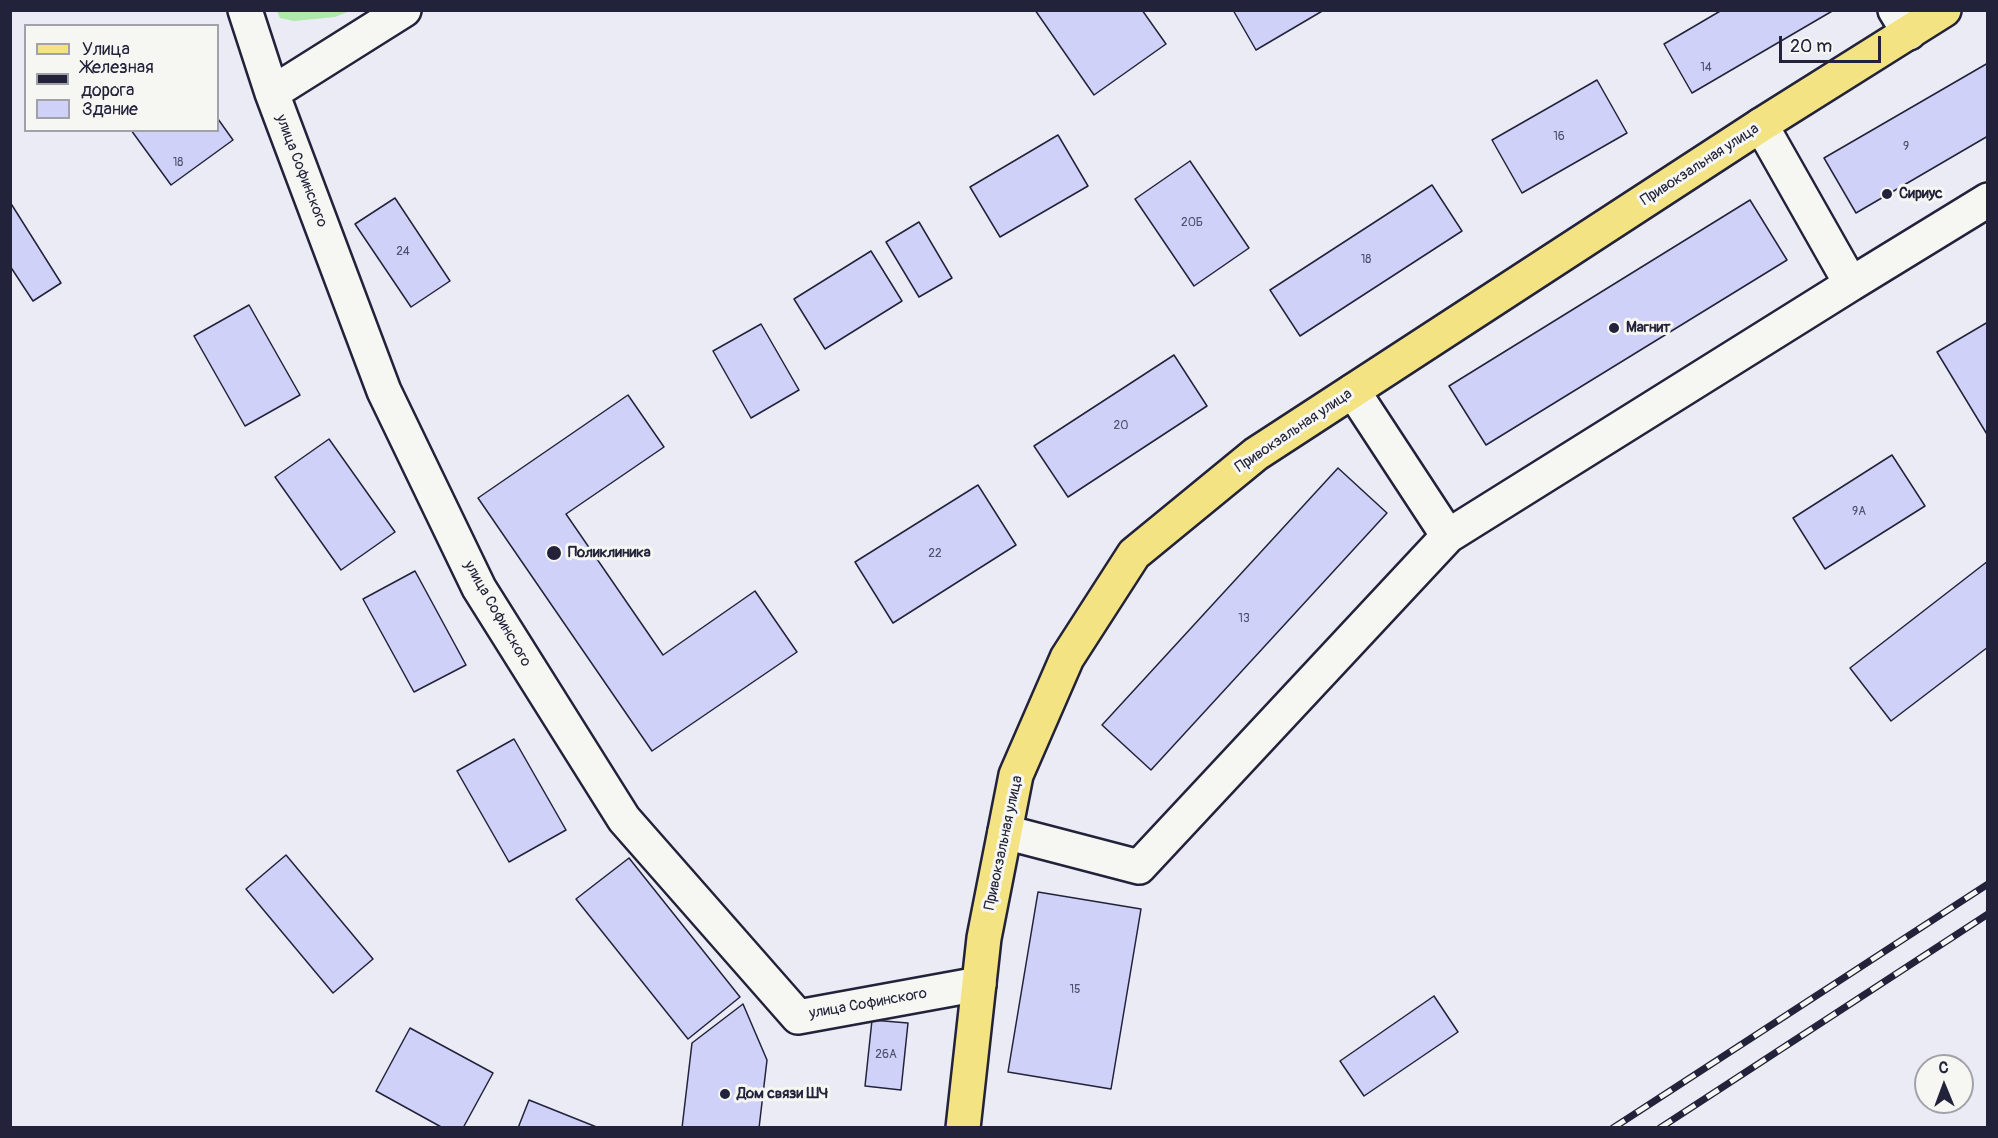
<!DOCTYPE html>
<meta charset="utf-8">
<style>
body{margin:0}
#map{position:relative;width:1998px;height:1138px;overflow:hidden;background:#eaebf4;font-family:Pangolin,sans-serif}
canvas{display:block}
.frame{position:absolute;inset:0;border:12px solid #22223b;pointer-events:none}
.legend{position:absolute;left:24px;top:24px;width:195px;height:108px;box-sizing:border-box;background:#f6f6f2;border:2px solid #a1a1a9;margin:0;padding:8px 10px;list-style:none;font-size:18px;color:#22223b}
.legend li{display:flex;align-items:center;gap:12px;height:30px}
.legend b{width:30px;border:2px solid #a1a1a9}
.north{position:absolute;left:1914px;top:1054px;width:60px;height:60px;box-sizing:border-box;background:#f6f6f2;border:2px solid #a1a1a9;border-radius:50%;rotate:359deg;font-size:16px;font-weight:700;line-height:24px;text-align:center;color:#22223b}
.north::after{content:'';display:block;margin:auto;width:21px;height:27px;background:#22223b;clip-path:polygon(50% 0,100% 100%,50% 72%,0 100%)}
.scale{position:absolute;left:1779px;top:36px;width:102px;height:27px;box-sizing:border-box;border:3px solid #22223b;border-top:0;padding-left:8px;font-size:18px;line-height:21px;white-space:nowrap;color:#22223b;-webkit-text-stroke:4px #f6f6f2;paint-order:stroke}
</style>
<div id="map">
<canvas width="1998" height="1138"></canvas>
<div class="frame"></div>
<ul class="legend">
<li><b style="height:8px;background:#f4e382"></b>Улица</li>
<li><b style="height:8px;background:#22223b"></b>Железная дорога</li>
<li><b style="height:16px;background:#cfd1f9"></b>Здание</li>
</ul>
<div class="north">С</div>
<div class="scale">20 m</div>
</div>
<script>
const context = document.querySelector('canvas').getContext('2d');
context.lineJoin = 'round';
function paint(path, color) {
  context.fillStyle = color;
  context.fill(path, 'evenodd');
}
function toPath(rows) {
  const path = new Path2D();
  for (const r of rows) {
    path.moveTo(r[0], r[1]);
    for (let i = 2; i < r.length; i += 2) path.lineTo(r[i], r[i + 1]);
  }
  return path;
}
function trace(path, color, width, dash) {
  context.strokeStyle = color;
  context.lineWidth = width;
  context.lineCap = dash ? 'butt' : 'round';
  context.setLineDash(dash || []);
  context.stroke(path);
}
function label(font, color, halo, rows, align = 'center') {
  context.font = font + ' Pangolin,sans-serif';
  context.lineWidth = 6;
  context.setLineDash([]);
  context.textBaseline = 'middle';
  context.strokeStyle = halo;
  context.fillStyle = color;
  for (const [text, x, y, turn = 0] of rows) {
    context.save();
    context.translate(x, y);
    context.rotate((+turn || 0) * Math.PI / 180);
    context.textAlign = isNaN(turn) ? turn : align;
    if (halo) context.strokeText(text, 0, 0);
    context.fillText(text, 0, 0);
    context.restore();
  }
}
const green = toPath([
 [277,11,277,10,350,11,335,17,294,21,280,18]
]);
const building = toPath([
 [1035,10,1142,10,1166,44,1094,95,1035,10],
 [1233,10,1324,10,1256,50,1233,10],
 [1722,10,1834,10,1692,93,1664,44,1722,10],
 [1988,63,1988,136,1856,213,1824,158,1988,63],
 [1597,80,1627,133,1522,193,1492,140,1597,80],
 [218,119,233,140,171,185,131,130,218,130,218,119],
 [1058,135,1088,186,1000,237,970,187,1058,135],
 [1190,161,1249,248,1194,286,1135,199,1190,161],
 [1432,185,1462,231,1300,336,1270,290,1432,185],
 [395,198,450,281,411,307,355,224,395,198],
 [1750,200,1787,260,1486,445,1449,386,1750,200],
 [10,202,61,283,33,301,10,266,10,202],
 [919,222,952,278,919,297,886,242,919,222],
 [871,251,902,301,825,349,794,299,871,251],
 [249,305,300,395,245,426,194,336,249,305],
 [1988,322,1988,436,1937,352,1988,322],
 [761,324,799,390,751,418,713,351,761,324],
 [1174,355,1207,406,1068,497,1034,446,1174,355],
 [628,395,664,447,566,514,663,655,755,591,797,652,652,751,478,498,628,395],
 [329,439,395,532,341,570,275,477,329,439],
 [1892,455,1925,506,1825,569,1793,518,1892,455],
 [1338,468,1387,513,1151,770,1102,725,1338,468],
 [978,485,1016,545,893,623,855,562,978,485],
 [1988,561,1988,647,1891,721,1850,668,1988,561],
 [415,571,466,665,414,692,363,599,415,571],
 [514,739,566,830,509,862,457,771,514,739],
 [286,855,373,959,333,993,246,889,286,855],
 [629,858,740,997,688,1039,576,899,629,858],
 [1038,892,1141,909,1111,1089,1008,1072,1038,892],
 [1434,996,1458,1032,1364,1096,1340,1061,1434,996],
 [743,1004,767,1060,759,1128,682,1128,692,1043,743,1004],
 [872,1020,908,1023,901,1090,865,1086,872,1020],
 [410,1028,493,1073,463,1128,443,1128,376,1091,410,1028],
 [529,1100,599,1128,518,1128,529,1100]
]);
const minor = toPath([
 [245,10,272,93,384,391,479,588,624,819,798,1017,979,984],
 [1895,10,1909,33],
 [272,93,404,10],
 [1851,284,1988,200],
 [1353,391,1448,536,1851,284,1761,125],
 [1005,832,1139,867,1448,536]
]);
const major = toPath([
 [963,1128,984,938,1016,775,1067,658,1134,554,1256,454,1761,125,1944,10]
]);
const rail = toPath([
 [1613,1128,1988,884],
 [1660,1128,1988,914]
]);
const markers = [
 [1887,194,6,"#22223b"],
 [1614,328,6,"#22223b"],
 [554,553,8,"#22223b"],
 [725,1094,6,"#22223b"]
];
const numberNames = [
 ["14",1706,68],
 ["16",1559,137],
 ["9",1906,147],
 ["18",178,163],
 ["20Б",1192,223],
 ["24",403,252],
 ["18",1366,260],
 ["20",1121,426],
 ["9А",1859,512],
 ["22",935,554],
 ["13",1244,619],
 ["15",1075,990],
 ["26А",886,1055]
];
const streetNames = [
 ["Привокзальная улица",1700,165,-33],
 ["улица Софинского",301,171,69],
 ["Привокзальная улица",1294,431,-34],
 ["улица Софинского",497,614,60],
 ["Привокзальная улица",1004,843,-78],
 ["улица Софинского",868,1004,-10]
];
const poiNames = [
 ["Сириус",1899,194],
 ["Магнит",1626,328],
 ["Поликлиника",568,553],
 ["Дом связи ШЧ",737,1094]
];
paint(green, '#b0e8ab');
paint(building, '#cfd1f9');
trace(building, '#22223b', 1.5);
trace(minor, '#22223b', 38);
trace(major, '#22223b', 38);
trace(minor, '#f6f6f2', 33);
trace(major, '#f4e382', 33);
trace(rail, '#22223b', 7);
trace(rail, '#f6f6f2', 4.5, [14]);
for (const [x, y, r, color] of markers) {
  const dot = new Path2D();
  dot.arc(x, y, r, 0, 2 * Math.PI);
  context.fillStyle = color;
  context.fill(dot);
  trace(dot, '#f6f6f2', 2);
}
label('12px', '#4d4e6a', null, numberNames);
label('15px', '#22223b', '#f6f6f2', streetNames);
label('bold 15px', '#22223b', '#f6f6f2', poiNames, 'left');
</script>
